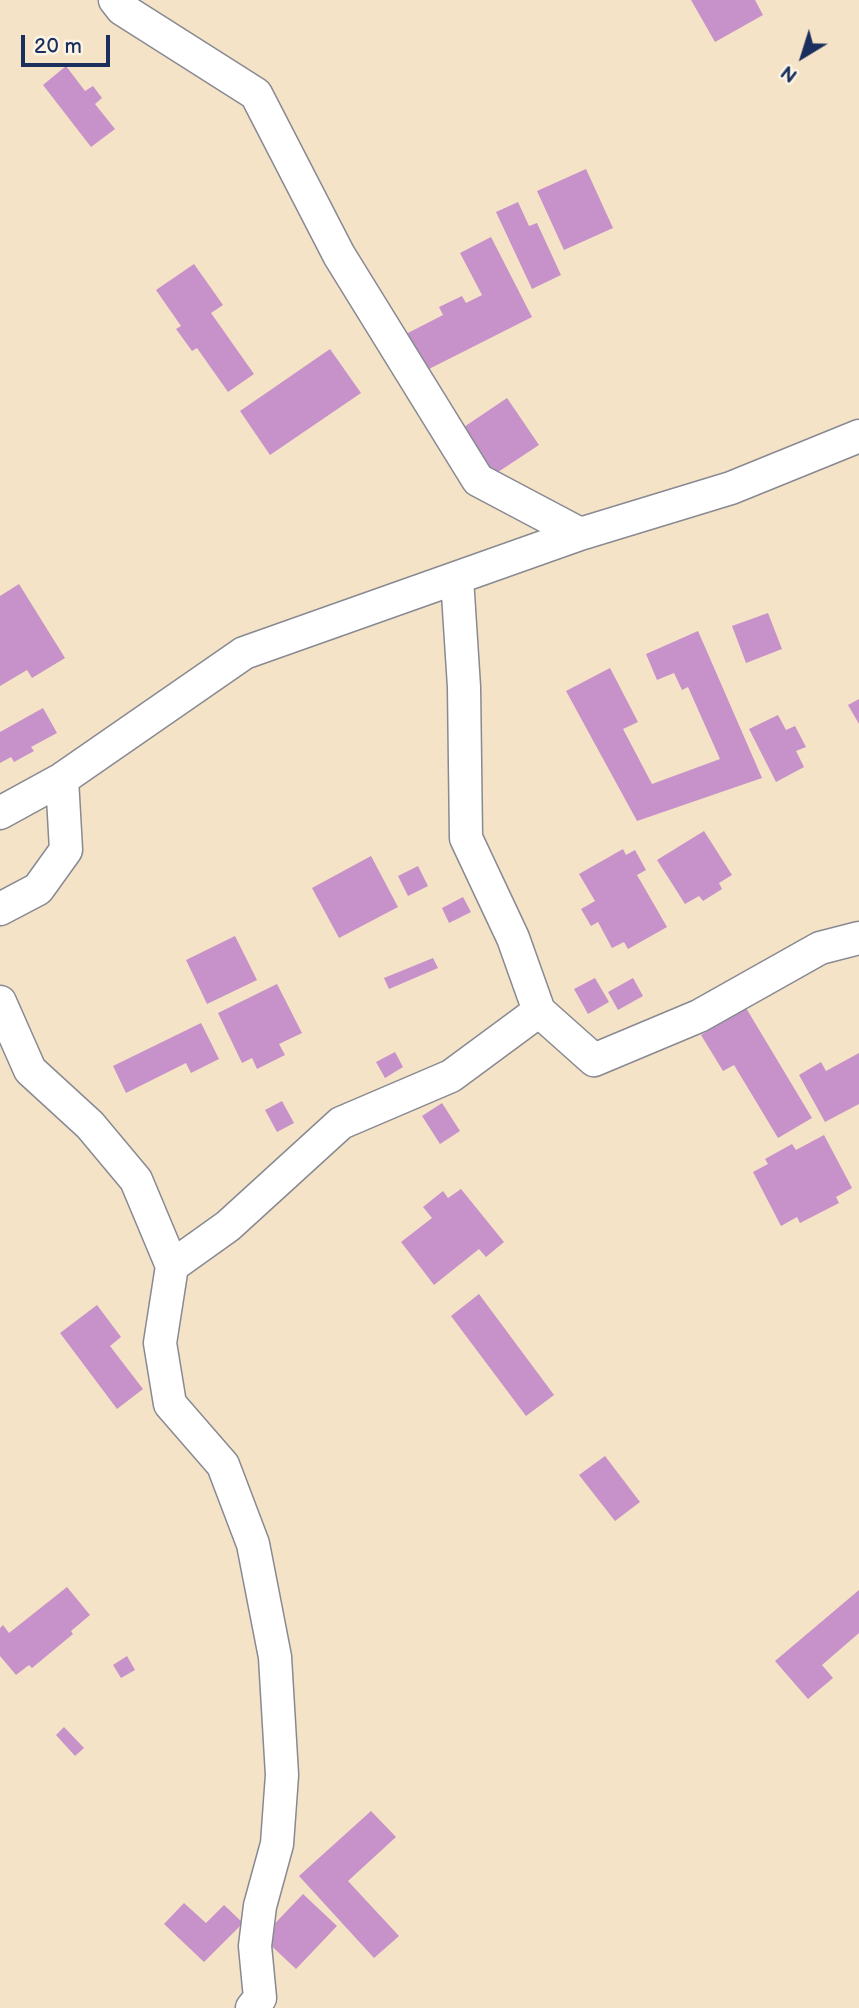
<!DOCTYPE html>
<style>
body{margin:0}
#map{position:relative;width:859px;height:2008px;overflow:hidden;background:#f4e3c6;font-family:"Balsamiq Sans",sans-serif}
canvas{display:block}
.north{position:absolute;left:768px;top:21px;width:70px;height:70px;-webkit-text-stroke:5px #fcf5e5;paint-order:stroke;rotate:218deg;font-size:19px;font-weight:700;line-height:28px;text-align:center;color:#1b2f5e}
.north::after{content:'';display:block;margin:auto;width:24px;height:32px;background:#1b2f5e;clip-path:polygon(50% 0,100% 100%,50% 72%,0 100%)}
.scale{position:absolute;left:21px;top:35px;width:89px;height:32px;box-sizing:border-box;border:4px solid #1b2f5e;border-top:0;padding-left:9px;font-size:21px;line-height:24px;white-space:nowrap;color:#1b2f5e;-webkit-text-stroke:5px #fcf5e5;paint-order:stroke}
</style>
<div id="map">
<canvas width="859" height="2008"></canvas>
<div class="north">N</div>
<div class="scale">20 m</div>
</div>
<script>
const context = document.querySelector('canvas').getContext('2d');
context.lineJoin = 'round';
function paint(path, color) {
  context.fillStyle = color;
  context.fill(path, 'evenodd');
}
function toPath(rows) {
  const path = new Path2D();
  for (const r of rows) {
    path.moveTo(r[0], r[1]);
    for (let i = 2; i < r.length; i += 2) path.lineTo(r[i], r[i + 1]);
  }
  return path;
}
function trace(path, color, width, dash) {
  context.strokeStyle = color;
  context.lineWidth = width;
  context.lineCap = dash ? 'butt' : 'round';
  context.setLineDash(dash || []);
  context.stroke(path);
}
const building = toPath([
 [691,0,755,0,763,15,715,42],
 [66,66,85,91,93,86,102,98,95,104,115,129,91,147,43,85],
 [586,169,613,228,564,250,537,191],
 [518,202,529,226,537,223,561,275,532,289,496,212],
 [491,237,532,317,425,371,406,334,443,315,439,307,462,296,466,303,482,295,460,253],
 [194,264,223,305,211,313,254,374,228,392,197,348,192,351,176,329,181,326,156,290],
 [330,349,361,393,270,455,240,411],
 [507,398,539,445,492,476,461,429],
 [19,584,65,658,32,678,27,670,0,686,0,596],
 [768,613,782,649,746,663,732,626],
 [698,631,762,778,637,821,566,691,610,668,638,722,623,729,652,784,720,759,688,687,682,690,674,673,657,680,646,654],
 [859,699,859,724,848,705],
 [43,708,57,733,31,747,34,751,14,762,11,757,0,763,0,732],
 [778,715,786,730,795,726,806,747,796,751,804,767,776,782,749,729],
 [704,831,732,875,719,883,722,889,703,901,699,896,685,904,657,860],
 [623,849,626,855,635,850,646,870,637,875,667,927,628,949,624,942,612,948,598,922,591,926,581,909,595,901,579,874],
 [371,856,398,907,339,938,312,888],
 [418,866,428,886,408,896,398,876],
 [463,897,471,912,449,923,442,908],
 [235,936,257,980,207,1004,186,960],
 [433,958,438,968,389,989,384,978],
 [595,978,609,1002,588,1014,574,989],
 [633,978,643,996,618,1010,608,992],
 [277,984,302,1033,279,1044,285,1055,257,1069,252,1058,242,1063,218,1013],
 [746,1008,812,1118,778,1138,734,1065,723,1071,701,1035],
 [201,1023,219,1059,191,1073,186,1063,126,1093,113,1066],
 [395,1052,403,1067,385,1078,376,1062],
 [859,1053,859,1104,825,1122,799,1075,821,1062,826,1071],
 [282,1101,294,1123,277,1132,265,1110],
 [442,1103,460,1131,440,1144,422,1116],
 [824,1135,852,1188,836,1197,839,1203,800,1223,797,1217,781,1226,753,1172,768,1164,765,1159,792,1144,796,1150],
 [461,1189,504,1242,486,1257,479,1249,434,1285,401,1242,432,1218,423,1207,443,1191,448,1198],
 [479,1294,554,1395,526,1416,451,1316],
 [97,1305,121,1337,110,1346,143,1389,117,1409,60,1333],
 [605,1456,640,1502,615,1521,579,1475],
 [67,1587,90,1615,71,1631,73,1634,32,1668,29,1665,16,1675,0,1656,0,1628,3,1625,9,1633],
 [859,1590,859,1633,822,1665,833,1678,808,1699,775,1661],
 [127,1656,135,1670,121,1678,113,1665],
 [64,1727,84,1748,75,1756,56,1735],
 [371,1811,396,1837,348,1881,399,1936,374,1958,299,1876],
 [303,1894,337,1926,296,1969,262,1937],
 [184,1903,206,1923,224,1905,243,1923,204,1962,164,1924]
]);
const minor = toPath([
 [115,0,122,9,256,94,339,255,478,480,580,534],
 [457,578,464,687,466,838,513,938,539,1011,594,1060,699,1016,820,948,859,938],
 [0,813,62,779,244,653,580,534,731,488,859,436],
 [0,909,38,889,66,850,62,779],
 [0,1002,30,1070,90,1125,136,1180,172,1266,160,1343,170,1404,223,1465,253,1544,275,1657,282,1775,277,1844,260,1906,255,1946,260,1998,252,2008],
 [172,1266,228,1226,341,1123,451,1076,539,1011]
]);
paint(building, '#c792c9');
trace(minor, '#888992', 35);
trace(minor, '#fff', 32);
</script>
